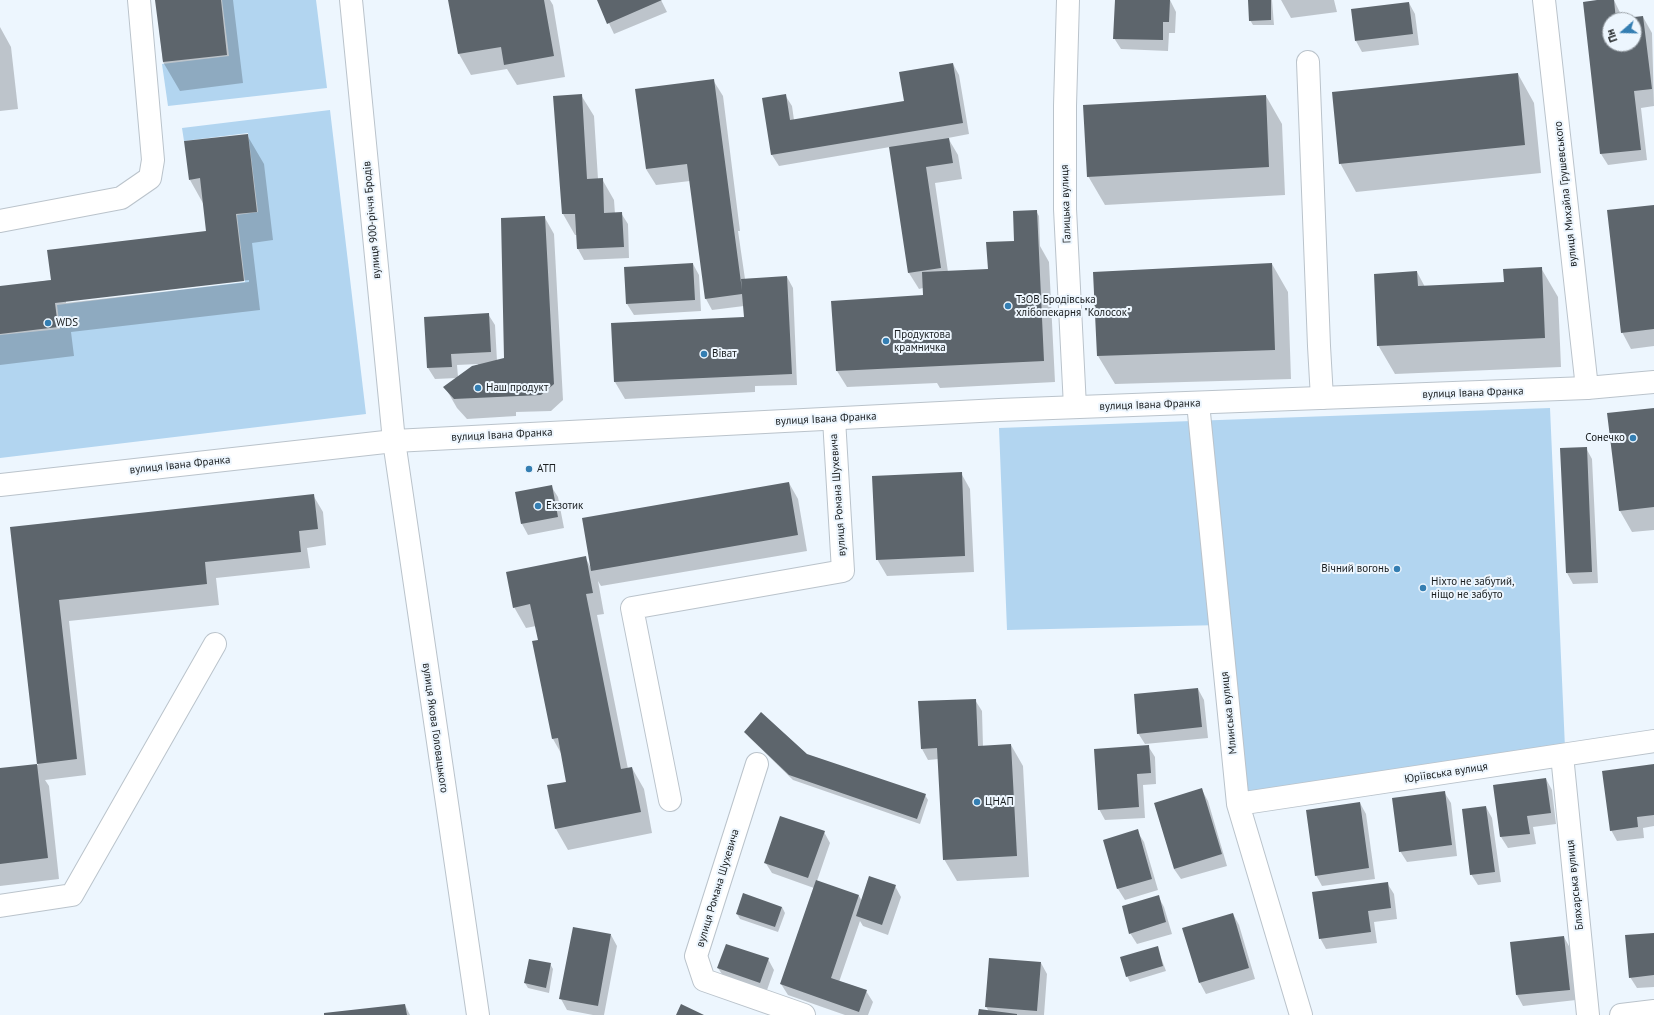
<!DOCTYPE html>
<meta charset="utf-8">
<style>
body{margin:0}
#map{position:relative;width:1654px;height:1015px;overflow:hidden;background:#edf6fe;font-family:"PT Sans",sans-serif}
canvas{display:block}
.north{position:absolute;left:1602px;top:12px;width:40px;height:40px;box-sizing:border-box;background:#edf6fe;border:1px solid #989fa5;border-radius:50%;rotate:250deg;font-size:11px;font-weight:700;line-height:16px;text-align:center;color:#191d1f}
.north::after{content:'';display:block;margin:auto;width:14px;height:18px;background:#347eb2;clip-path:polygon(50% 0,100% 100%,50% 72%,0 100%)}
</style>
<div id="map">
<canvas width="1654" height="1015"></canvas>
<div class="north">Пн</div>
</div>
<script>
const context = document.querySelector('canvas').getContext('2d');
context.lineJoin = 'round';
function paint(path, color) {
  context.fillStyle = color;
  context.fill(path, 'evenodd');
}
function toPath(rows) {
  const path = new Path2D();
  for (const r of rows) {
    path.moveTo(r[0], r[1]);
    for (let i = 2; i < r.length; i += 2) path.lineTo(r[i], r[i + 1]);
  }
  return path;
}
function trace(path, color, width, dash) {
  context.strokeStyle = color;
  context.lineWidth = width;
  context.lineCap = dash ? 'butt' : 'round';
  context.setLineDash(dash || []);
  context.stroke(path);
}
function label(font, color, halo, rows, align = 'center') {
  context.font = font + ' "PT Sans",sans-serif';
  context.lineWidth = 4;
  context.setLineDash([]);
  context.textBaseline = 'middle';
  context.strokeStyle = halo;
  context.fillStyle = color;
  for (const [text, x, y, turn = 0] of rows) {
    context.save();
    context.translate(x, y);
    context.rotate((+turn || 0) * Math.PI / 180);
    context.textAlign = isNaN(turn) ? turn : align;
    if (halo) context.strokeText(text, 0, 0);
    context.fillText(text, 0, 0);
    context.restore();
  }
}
const green = toPath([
 [222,0,316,0,327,88,168,106,162,64,229,56],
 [330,110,366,414,0,458,0,335,60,329,57,305,245,282,237,215,258,212,248,133,184,141,182,128],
 [1550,408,1565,748,1247,793,1221,625,1007,630,999,428]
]);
const shadow = toPath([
 [156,0,233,0,243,83,180,91,163,62],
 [449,0,550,0,553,5,565,77,517,85,507,69,471,75,459,54],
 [598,0,661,0,667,12,614,34],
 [1116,0,1170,0,1176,12,1175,33,1169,33,1168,51,1121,49,1114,38],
 [1249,0,1272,0,1274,25,1253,25,1250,20],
 [1281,0,1334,0,1337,12,1291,18],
 [1614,0,1623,19,1643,17,1652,33,1654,106,1641,108,1647,160,1608,165,1601,154,1584,2],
 [1610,20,1634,20,1634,44,1610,44],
 [1409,3,1415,14,1419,45,1362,52,1356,41],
 [0,27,11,47,18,109,0,111],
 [953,64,959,75,969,134,948,138,958,155,962,179,935,183,948,272,989,270,1016,242,1036,211,1039,216,1040,246,1049,262,1055,382,940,388,937,383,847,387,837,371,832,302,924,299,923,288,919,289,909,273,890,147,779,166,772,155,763,99,785,95,792,106,794,120,906,102],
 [1518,74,1534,103,1541,173,1356,192,1340,163],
 [713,80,723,96,740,231,738,231,745,279,787,277,793,288,797,385,755,386,755,392,625,399,615,382,612,324,744,318,744,306,712,310,706,299,690,181,656,185,646,169],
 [581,95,594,116,598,179,602,179,614,200,615,214,621,213,628,224,629,258,584,260,578,249,577,235,575,235,563,214,554,97],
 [1266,96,1282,124,1285,195,1105,205,1088,176],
 [247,135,264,164,273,240,252,243,260,310,71,332,74,356,0,365,0,287,52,280,207,232,204,205,190,180],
 [249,280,249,282,66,303,66,301],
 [1654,206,1654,346,1631,349,1622,332],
 [545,218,554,234,563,400,551,411,516,412,516,416,467,419,457,408,445,387,457,378,435,379,428,368,488,314,495,325,497,361,505,359],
 [478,364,478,365,458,377,457,365],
 [693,264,699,275,701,311,634,315,627,304],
 [1272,264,1288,292,1291,379,1115,384,1098,356],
 [1541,268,1558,297,1561,367,1395,374,1378,345,1417,272,1425,287,1505,283],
 [1654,409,1654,530,1632,532,1620,511,1608,414],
 [1586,448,1592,459,1598,583,1573,584,1567,573],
 [961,473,970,489,974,572,887,576,877,559],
 [789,483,798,499,807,551,601,586,598,581,604,614,597,615,628,769,632,768,644,789,652,833,568,850,556,829,548,786,567,782,562,755,553,739,533,642,539,641,536,626,526,628,514,607,585,557,591,568],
 [551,486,558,497,564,528,528,535,522,524],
 [313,495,323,512,326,545,307,548,310,568,216,578,219,605,69,621,86,775,45,780,49,786,59,879,0,886,0,769,38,765,11,528],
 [1198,689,1204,700,1208,738,1145,744,1138,733],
 [975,700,982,711,983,747,1011,745,1023,766,1029,877,957,881,944,859,939,759,928,760,922,749],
 [746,732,806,755,925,795,928,800,920,824,793,780,749,737],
 [1148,746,1155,757,1156,784,1143,785,1145,818,1105,820,1099,809],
 [1654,765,1654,826,1643,828,1644,838,1617,841,1611,830],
 [1546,779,1552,790,1556,824,1533,827,1536,844,1508,848,1501,837,1494,785],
 [1202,790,1208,801,1227,866,1181,879,1174,869],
 [1444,792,1451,803,1457,856,1407,862,1400,851],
 [1360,803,1366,814,1375,879,1322,886,1316,875],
 [1486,807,1492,818,1501,882,1478,885,1471,874],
 [1137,831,1144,842,1158,890,1125,900,1118,889,1104,840],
 [824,832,830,843,817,881,859,896,862,901,895,886,901,897,888,935,863,926,860,921,839,982,866,991,873,1002,868,1015,845,1015,788,995,781,984,814,888,772,873,765,862],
 [1387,883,1394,894,1397,919,1374,922,1377,943,1326,949,1320,938],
 [1158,896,1164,907,1172,934,1137,944,1130,933],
 [782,907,785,913,778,932,740,919,737,914],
 [1233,914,1239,925,1255,979,1206,994,1200,983],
 [1654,934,1654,987,1637,988,1630,977],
 [611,935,617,946,604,1015,593,1015,567,1010,561,999],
 [1564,937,1570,948,1576,1000,1523,1006,1517,995],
 [1157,947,1166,971,1130,982,1127,976],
 [768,959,774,970,766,993,725,979,718,968],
 [529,960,550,964,553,969,549,993,528,988,525,983],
 [1041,963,1047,974,1044,1015,979,1015,989,1012,986,1006],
 [405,1005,410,1015,325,1015]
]);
const building = toPath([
 [155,0,221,0,227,55,163,62],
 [448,0,544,0,554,56,504,65,501,47,458,54],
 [597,0,662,0,607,24],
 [1115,0,1170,0,1169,22,1163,22,1163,40,1113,39],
 [1248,0,1271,0,1271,20,1249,21],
 [1597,0,1614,0,1616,20,1610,20,1610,44,1634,44,1634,20,1617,19,1643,16,1652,89,1634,91,1641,150,1600,154,1583,2],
 [1409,2,1413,34,1355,41,1351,9],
 [953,63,963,123,771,155,762,98,786,94,790,120,904,101,899,72],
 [1518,73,1525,145,1339,164,1332,92],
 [714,79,742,290,741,279,787,276,792,374,614,382,611,323,744,317,742,294,705,299,687,164,646,169,635,89],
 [582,94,587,179,603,178,604,213,622,212,624,247,577,249,575,214,562,214,553,96],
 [1266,95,1269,167,1087,177,1083,105],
 [248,134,257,212,236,214,244,281,55,303,58,327,0,334,0,286,51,280,47,250,206,231,200,178,189,180,184,141],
 [949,138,953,163,926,167,941,268,908,273,889,147],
 [1654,205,1654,329,1621,333,1607,210],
 [1037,210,1044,361,836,371,831,301,923,295,922,272,988,269,986,242,1014,241,1013,211],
 [545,216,554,384,541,395,454,399,443,387,472,366,504,358,501,218],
 [693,263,695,300,626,304,624,267],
 [1272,263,1275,350,1097,356,1093,272],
 [1542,267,1545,338,1377,346,1374,274,1417,271,1418,286,1504,282,1503,269],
 [489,313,491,352,451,354,452,367,427,368,424,317],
 [1654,408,1654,507,1619,511,1607,413],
 [1587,447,1592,572,1566,573,1560,448],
 [962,472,965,556,876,560,872,476],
 [789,482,798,535,591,571,582,518],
 [552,485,558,517,521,524,515,492],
 [314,494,318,529,299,531,301,552,205,562,207,584,59,600,77,759,37,764,48,858,0,864,0,768,37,764,10,527],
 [586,556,593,593,586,594,621,769,632,767,641,812,555,829,547,785,566,782,558,738,552,739,532,641,538,640,530,604,513,608,506,572],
 [1198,688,1202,727,1137,734,1134,694],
 [976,699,978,746,1011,744,1017,856,943,860,937,748,921,749,918,701],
 [761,712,807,754,926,794,917,819,789,775,744,732],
 [1149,745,1151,773,1137,774,1139,807,1098,810,1094,749],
 [1654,764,1654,815,1637,817,1638,827,1610,831,1602,771],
 [1546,778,1551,813,1527,816,1530,834,1500,837,1493,785],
 [1202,788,1222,854,1174,869,1154,803],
 [1445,791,1452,845,1399,852,1392,798],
 [1360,802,1369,868,1315,876,1306,810],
 [1486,806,1495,872,1470,875,1462,809],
 [780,816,825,831,808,878,764,863],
 [1138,829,1152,879,1117,889,1103,840],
 [869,876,896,885,882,925,856,916],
 [816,880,859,895,831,978,867,990,859,1012,780,984],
 [1388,882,1391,908,1368,911,1371,932,1319,939,1312,892],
 [743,893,782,907,775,927,736,914],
 [1159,895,1166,922,1129,934,1122,906],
 [1233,913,1249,968,1199,983,1182,928],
 [573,927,611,934,598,1006,559,999],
 [1654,933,1654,975,1629,978,1625,935],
 [1564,936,1570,990,1516,995,1510,942],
 [726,944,769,958,760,983,717,968],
 [1158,946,1163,966,1126,977,1120,957],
 [989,958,1041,962,1037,1011,985,1007],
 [529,959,551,963,546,988,524,983],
 [405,1004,407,1015,324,1015,324,1013],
 [681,1004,704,1015,676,1015],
 [979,1009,1017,1014,1017,1015,978,1015]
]);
const minor = toPath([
 [351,0,394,441,478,1015],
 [1068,0,1065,106,1065,209,1075,407],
 [1544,0,1587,388],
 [1308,62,1319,346,1322,398],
 [0,221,121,198,150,178,153,160,139,0],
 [1198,403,1238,804,1301,1015],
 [1562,755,1588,1015],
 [757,764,696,956,704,980,804,1015],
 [670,800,632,608,843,571,834,419],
 [1238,804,1654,741],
 [0,906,72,895,215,644],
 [1621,1015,1654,1011]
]);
const major = toPath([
 [0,485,394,441,999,410,1587,388,1654,382]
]);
const markers = [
 [1008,306,4,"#347eb2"],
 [48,323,4,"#347eb2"],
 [886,341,4,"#347eb2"],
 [704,354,4,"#347eb2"],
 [478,388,4,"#347eb2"],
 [1633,438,4,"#347eb2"],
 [529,469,4,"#347eb2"],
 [538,506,4,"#347eb2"],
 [1397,569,4,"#347eb2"],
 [1423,588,4,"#347eb2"],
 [977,802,4,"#347eb2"]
];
const streetNames = [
 ["вулиця Михайла Грушевського",1566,194,-96],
 ["Галицька вулиця",1066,204,-92],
 ["вулиця 900-річчя Бродів",372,220,-95],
 ["вулиця Івана Франка",1473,393,-2],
 ["вулиця Івана Франка",1150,405,-2],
 ["вулиця Івана Франка",826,419,-3],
 ["вулиця Івана Франка",502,435,-3],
 ["вулиця Івана Франка",180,465,-6],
 ["вулиця Романа Шухевича",838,495,-94],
 ["Млинська вулиця",1229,713,-96],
 ["вулиця Якова Головацького",435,728,82],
 ["Юріївська вулиця",1446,773,-9],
 ["Бляхарська вулиця",1575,885,-96],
 ["вулиця Романа Шухевича",718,888,-73]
];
const poiNames = [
 ["ТзОВ Бродівська",1016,300],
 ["хлібопекарня \"Колосок\"",1016,313],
 ["WDS",56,323],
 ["Продуктова",894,335],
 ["крамничка",894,348],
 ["Віват",712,354],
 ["Наш продукт",486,388],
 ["Сонечко",1625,438,"right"],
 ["АТП",537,469],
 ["Екзотик",546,506],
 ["Вічний вогонь",1389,569,"right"],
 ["Ніхто не забутий,",1431,582],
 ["ніщо не забуто",1431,595],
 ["ЦНАП",985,802]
];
paint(green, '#b2d5f0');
paint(shadow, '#0003');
paint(building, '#5d656c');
trace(minor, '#bac3cb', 24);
trace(major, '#bac3cb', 24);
trace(minor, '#fff', 22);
trace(major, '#fff', 22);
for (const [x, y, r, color] of markers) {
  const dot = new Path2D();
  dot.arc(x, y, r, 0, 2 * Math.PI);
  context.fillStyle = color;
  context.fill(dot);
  trace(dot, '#edf6fe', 1.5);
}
label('11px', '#191d1f', '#edf6fe', streetNames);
label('11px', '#191d1f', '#edf6fe', poiNames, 'left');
</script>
